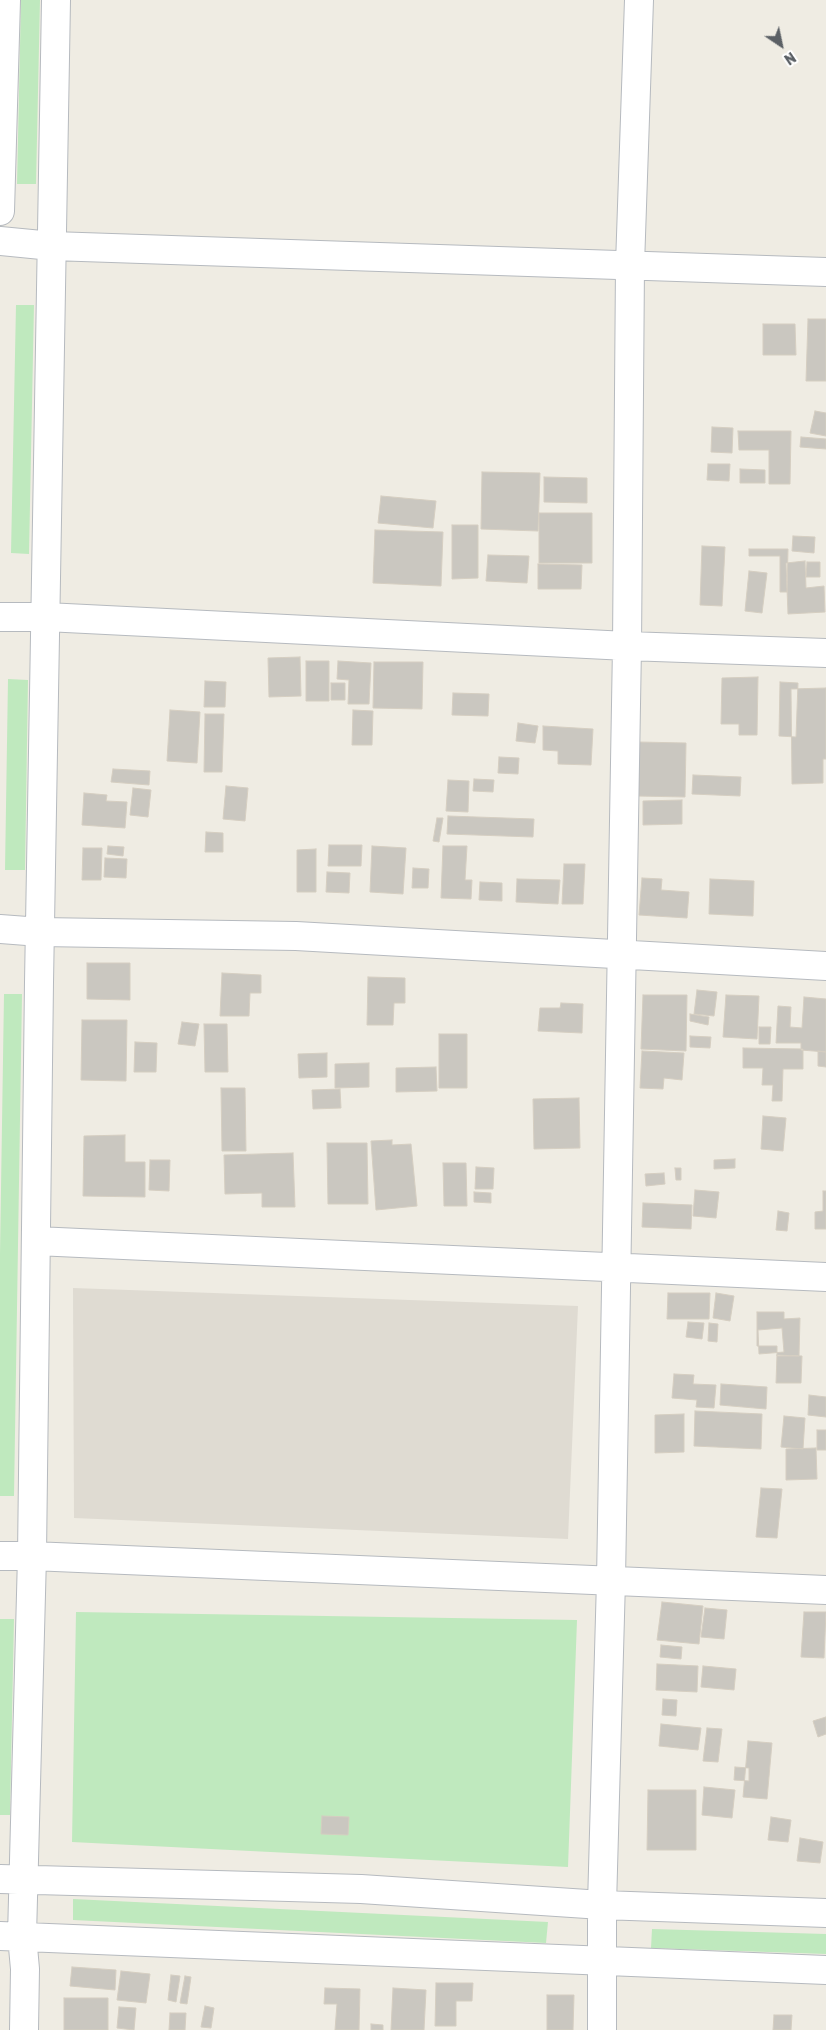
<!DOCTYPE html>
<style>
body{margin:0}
#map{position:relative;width:826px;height:2030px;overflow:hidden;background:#efece3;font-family:Rubik,sans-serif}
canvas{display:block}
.north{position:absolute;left:756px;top:20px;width:50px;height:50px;-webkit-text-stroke:4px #fff;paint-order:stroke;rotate:146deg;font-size:14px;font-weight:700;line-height:20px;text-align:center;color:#5b6065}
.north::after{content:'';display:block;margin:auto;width:18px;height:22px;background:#5b6065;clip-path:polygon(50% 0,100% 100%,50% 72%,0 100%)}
</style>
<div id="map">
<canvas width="826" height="2030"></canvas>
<div class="north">N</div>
</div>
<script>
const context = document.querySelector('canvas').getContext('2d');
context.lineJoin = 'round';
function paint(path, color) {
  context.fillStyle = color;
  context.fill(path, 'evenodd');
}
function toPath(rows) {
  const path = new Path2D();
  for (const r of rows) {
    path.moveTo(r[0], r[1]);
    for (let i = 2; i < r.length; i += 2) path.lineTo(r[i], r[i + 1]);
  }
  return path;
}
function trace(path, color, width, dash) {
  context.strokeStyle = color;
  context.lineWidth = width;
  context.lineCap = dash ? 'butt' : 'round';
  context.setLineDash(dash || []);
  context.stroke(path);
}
const education = toPath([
 [73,1288,578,1306,568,1539,74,1518]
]);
const green = toPath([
 [21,0,40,0,36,184,17,184],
 [16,305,34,305,29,554,11,553],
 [8,679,28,680,25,870,5,870],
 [4,994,22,994,14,1496,0,1496,0,1254],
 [76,1612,577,1620,568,1867,72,1842],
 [0,1619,14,1619,10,1815,0,1815],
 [73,1899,548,1922,546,1943,73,1920],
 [652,1929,826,1934,826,1954,651,1948]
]);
const building = toPath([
 [808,319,826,319,826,381,806,381,808,319],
 [763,324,795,324,796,355,763,355,763,324],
 [815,411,826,413,826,436,810,433,815,411],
 [712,427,733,428,732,453,711,452,712,427],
 [738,431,791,431,790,484,769,484,769,450,739,450,738,431],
 [801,437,826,439,826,449,800,447,801,437],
 [708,464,730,464,729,481,707,480,708,464],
 [740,469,765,470,765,483,740,483,740,469],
 [482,472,540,473,538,531,481,529,482,472],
 [544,477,587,478,587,503,544,502,544,477],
 [381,496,436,501,433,528,378,523,381,496],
 [539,513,592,513,592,563,539,563,539,513],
 [452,525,478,525,478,578,452,579,452,525],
 [375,530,443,532,441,586,373,583,375,530],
 [793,536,815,537,814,553,792,551,793,536],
 [702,546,725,547,722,606,700,605,702,546],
 [749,549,788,549,787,592,780,592,780,556,749,556,749,549],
 [488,555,529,556,527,583,486,581,488,555],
 [805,561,806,588,824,586,825,612,788,614,786,563,805,561],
 [807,562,820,562,820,577,806,577,807,562],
 [538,564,582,565,581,589,538,589,538,564],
 [749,571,767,573,762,613,745,611,749,571],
 [300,657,301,696,269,697,268,658,300,657],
 [306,661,329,661,329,701,306,701,306,661],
 [338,661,371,663,369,704,348,704,349,680,337,679,338,661],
 [374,662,423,662,422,709,373,708,374,662],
 [758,677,757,735,739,735,739,724,721,724,722,678,758,677],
 [205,681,226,682,225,707,204,707,205,681],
 [780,682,798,683,796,737,779,736,780,682],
 [331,683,345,683,345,700,331,700,331,683],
 [826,688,826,759,823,759,823,783,792,784,791,689,826,688],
 [453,693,489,694,488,716,452,715,453,693],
 [170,710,200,712,197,763,167,761,170,710],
 [353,710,373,711,372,745,352,745,353,710],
 [205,714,224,714,222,772,204,772,205,714],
 [518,723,538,726,535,743,516,741,518,723],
 [543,726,593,729,591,765,558,764,558,751,543,750,543,726],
 [638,742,686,743,685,797,637,796,638,742],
 [499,757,519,758,518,774,498,773,499,757],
 [113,769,150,771,149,785,111,782,113,769],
 [693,775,741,777,740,796,692,794,693,775],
 [474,779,494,780,493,792,473,791,474,779],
 [448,780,469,781,468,812,446,811,448,780],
 [226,786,248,788,245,821,223,819,226,786],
 [133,788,151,790,148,817,130,815,133,788],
 [84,793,107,795,106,801,127,802,125,828,82,825,84,793],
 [682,800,682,824,643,825,643,801,682,800],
 [448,816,534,819,533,837,447,834,448,816],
 [437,818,443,818,439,842,433,841,437,818],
 [206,832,223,833,223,852,205,852,206,832],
 [329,845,362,845,361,866,328,866,329,845],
 [108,846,124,847,123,856,107,854,108,846],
 [372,846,406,848,403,894,370,892,372,846],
 [443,846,467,846,465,880,472,880,471,899,441,898,443,846],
 [83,848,102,848,101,880,82,880,83,848],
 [316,849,316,892,297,892,297,850,316,849],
 [105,858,127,859,126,878,104,877,105,858],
 [564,864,585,864,583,904,562,904,564,864],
 [413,868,429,869,428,888,412,888,413,868],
 [327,872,350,873,349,893,326,892,327,872],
 [642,878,662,879,661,890,689,892,687,918,639,915,642,878],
 [517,879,560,880,558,904,516,902,517,879],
 [710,879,754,881,753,916,709,914,710,879],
 [480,882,502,883,502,901,479,900,480,882],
 [87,963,130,963,130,1000,87,999,87,963],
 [222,973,261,975,261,993,250,993,249,1016,220,1016,222,973],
 [368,977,405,978,405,1003,394,1003,393,1025,367,1025,368,977],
 [697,990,717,992,714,1016,694,1014,697,990],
 [643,995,687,995,686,1051,641,1049,643,995],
 [726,995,759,996,757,1039,723,1037,726,995],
 [804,997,826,999,826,1052,801,1050,801,1043,776,1043,778,1006,791,1007,790,1027,802,1028,804,997],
 [561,1003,583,1004,582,1033,538,1031,540,1008,560,1008,561,1003],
 [690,1014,709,1017,708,1025,690,1021,690,1014],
 [82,1020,127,1020,126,1081,81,1080,82,1020],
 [182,1022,199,1024,195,1046,178,1044,182,1022],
 [204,1024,227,1024,228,1072,205,1072,204,1024],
 [759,1027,771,1027,770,1044,759,1044,759,1027],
 [439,1034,467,1034,467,1088,439,1088,439,1034],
 [690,1036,711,1037,710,1048,690,1047,690,1036],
 [135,1042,157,1043,156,1072,134,1072,135,1042],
 [743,1048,803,1049,803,1069,783,1069,782,1101,772,1101,773,1085,762,1085,763,1068,743,1068,743,1048],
 [642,1051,684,1053,682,1080,664,1078,663,1089,640,1088,642,1051],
 [818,1051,826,1052,826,1067,818,1066,818,1051],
 [327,1053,327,1077,299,1078,298,1054,327,1053],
 [369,1063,369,1087,335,1088,335,1064,369,1063],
 [436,1067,437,1091,396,1092,396,1068,436,1067],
 [221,1088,245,1088,246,1151,222,1151,221,1088],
 [340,1089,341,1108,313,1109,312,1090,340,1089],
 [579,1098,580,1148,534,1149,533,1099,579,1098],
 [763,1116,786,1118,783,1151,761,1149,763,1116],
 [125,1135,125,1162,145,1162,145,1197,83,1196,84,1136,125,1135],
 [392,1140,392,1145,411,1144,417,1206,376,1210,371,1141,392,1140],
 [327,1143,367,1143,368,1204,328,1204,327,1143],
 [293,1153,295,1207,262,1207,262,1193,225,1194,224,1155,293,1153],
 [735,1159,735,1168,714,1169,714,1160,735,1159],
 [150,1160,170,1160,169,1191,149,1190,150,1160],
 [443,1163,466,1163,467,1206,444,1206,443,1163],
 [476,1167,494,1168,493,1189,475,1189,476,1167],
 [675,1168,681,1168,681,1180,676,1180,675,1168],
 [664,1173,665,1184,646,1186,645,1174,664,1173],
 [695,1190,719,1192,716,1218,693,1216,695,1190],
 [823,1191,826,1191,826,1229,815,1229,815,1212,823,1211,823,1191],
 [474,1192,491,1193,491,1203,474,1202,474,1192],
 [643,1203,692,1205,691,1229,642,1227,643,1203],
 [778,1211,789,1213,787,1231,776,1230,778,1211],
 [668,1293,710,1293,709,1319,667,1319,668,1293],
 [716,1293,734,1296,730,1321,713,1318,716,1293],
 [757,1312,784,1312,784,1319,800,1318,799,1356,777,1356,777,1346,757,1346,757,1312],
 [688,1322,704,1323,702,1339,686,1337,688,1322],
 [709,1323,718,1324,717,1342,708,1341,709,1323],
 [782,1328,784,1352,759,1354,758,1330,782,1328],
 [777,1355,802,1356,801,1383,776,1383,777,1355],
 [674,1374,694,1375,693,1384,716,1385,714,1408,696,1407,697,1400,672,1398,674,1374],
 [721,1384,767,1387,766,1409,720,1405,721,1384],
 [809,1395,826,1397,826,1417,808,1415,809,1395],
 [695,1411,762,1414,761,1449,694,1446,695,1411],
 [684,1414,684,1452,655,1453,655,1415,684,1414],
 [784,1416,805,1418,803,1449,781,1447,784,1416],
 [817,1430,826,1430,826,1450,817,1450,817,1430],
 [816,1448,817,1479,786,1480,786,1449,816,1448],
 [761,1488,782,1489,777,1538,756,1537,761,1488],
 [662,1602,703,1606,699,1644,657,1640,662,1602],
 [705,1608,727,1610,724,1639,701,1637,705,1608],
 [804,1612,826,1612,824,1658,801,1657,804,1612],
 [661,1645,682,1647,681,1659,660,1657,661,1645],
 [657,1664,698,1666,697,1692,656,1690,657,1664],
 [703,1666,736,1669,734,1690,701,1687,703,1666],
 [663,1699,677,1700,676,1716,662,1715,663,1699],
 [826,1717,826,1734,818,1737,813,1721,826,1717],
 [661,1724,701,1728,698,1750,659,1746,661,1724],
 [707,1728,722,1729,718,1762,703,1761,707,1728],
 [748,1741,772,1743,767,1799,743,1797,748,1741],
 [735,1767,749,1768,749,1781,734,1780,735,1767],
 [704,1787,735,1790,732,1818,702,1815,704,1787],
 [648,1790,696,1790,696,1850,647,1850,648,1790],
 [322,1816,349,1817,348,1835,321,1834,322,1816],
 [771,1817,791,1820,788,1842,768,1840,771,1817],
 [800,1838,823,1842,820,1863,797,1861,800,1838],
 [72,1967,116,1970,115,1990,70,1986,72,1967],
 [121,1971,150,1974,146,2003,117,2000,121,1971],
 [171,1975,180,1976,176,2002,168,2000,171,1975],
 [185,1976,191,1977,187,2004,180,2003,185,1976],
 [436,1983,473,1983,472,2001,456,2001,456,2026,435,2026,436,1983],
 [325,1988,360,1989,359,2030,335,2030,337,2004,324,2004,325,1988],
 [393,1988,426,1990,424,2030,391,2030,393,1988],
 [547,1995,574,1995,573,2030,547,2030,547,1995],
 [64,1998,108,1998,108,2030,64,2030,64,1998],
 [205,2006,214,2008,211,2028,201,2027,205,2006],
 [119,2007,136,2008,134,2030,117,2028,119,2007],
 [170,2013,186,2013,185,2030,169,2030,170,2013],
 [774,2015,792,2015,791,2030,773,2030,774,2015],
 [371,2024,383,2025,383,2030,371,2030,371,2024]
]);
const minor = toPath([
 [0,211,6,0],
 [0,241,52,246,826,272],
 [0,617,46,617,627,646,826,653],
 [0,929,40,932,296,936,826,966],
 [36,1241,826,1277],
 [0,1556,32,1556,826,1590],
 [0,1879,361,1889,602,1905,826,1913],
 [0,1936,826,1970],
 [24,2030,25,1969,22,1936,32,1556,39,982,56,0],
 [602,2030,602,1905,611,1580,627,646,630,265,639,0]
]);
paint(education, '#dfdbd2');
paint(green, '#bfe9be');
paint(building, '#cac7c0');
trace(building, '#d5cec1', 1);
trace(minor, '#b6babf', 30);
trace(minor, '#fff', 28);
</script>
